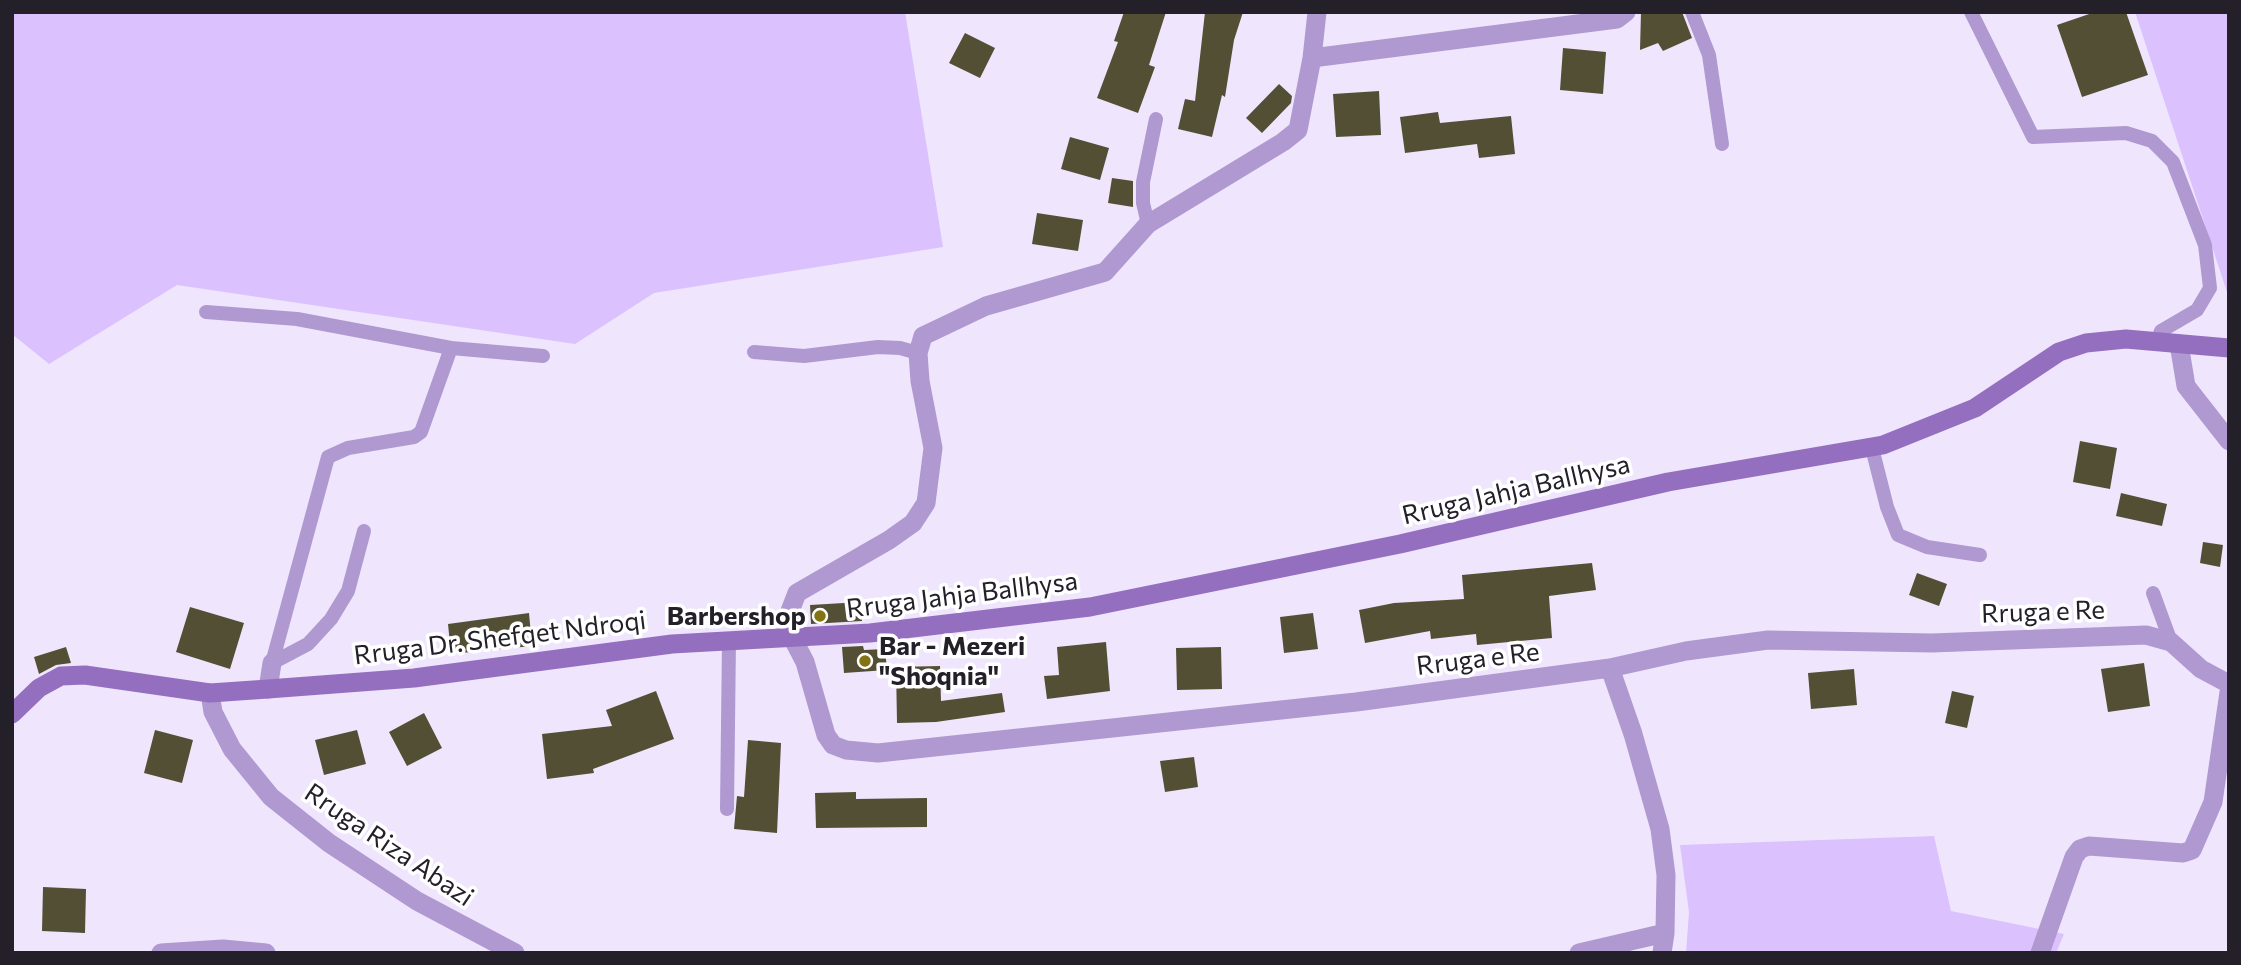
<!DOCTYPE html>
<style>
body{margin:0}
#map{position:relative;width:2241px;height:965px;overflow:hidden;background:#efe6fd;font-family:Commissioner,sans-serif}
canvas{display:block}
.frame{position:absolute;inset:0;border:14px solid #24202a;pointer-events:none}
</style>
<div id="map">
<canvas width="2241" height="965"></canvas>
<div class="frame"></div>
</div>
<script>
const context = document.querySelector('canvas').getContext('2d');
context.lineJoin = 'round';
function paint(path, color) {
  context.fillStyle = color;
  context.fill(path, 'evenodd');
}
function toPath(rows) {
  const path = new Path2D();
  for (const r of rows) {
    path.moveTo(r[0], r[1]);
    for (let i = 2; i < r.length; i += 2) path.lineTo(r[i], r[i + 1]);
  }
  return path;
}
function trace(path, color, width, dash) {
  context.strokeStyle = color;
  context.lineWidth = width;
  context.lineCap = dash ? 'butt' : 'round';
  context.setLineDash(dash || []);
  context.stroke(path);
}
function label(font, color, halo, rows, align = 'center') {
  context.font = font + ' Commissioner,sans-serif';
  context.lineWidth = 7;
  context.setLineDash([]);
  context.textBaseline = 'middle';
  context.strokeStyle = halo;
  context.fillStyle = color;
  for (const [text, x, y, turn = 0] of rows) {
    context.save();
    context.translate(x, y);
    context.rotate((+turn || 0) * Math.PI / 180);
    context.textAlign = isNaN(turn) ? turn : align;
    if (halo) context.strokeText(text, 0, 0);
    context.fillText(text, 0, 0);
    context.restore();
  }
}
const green = toPath([
 [12,12,905,12,943,247,654,293,575,344,177,285,49,364,12,334],
 [2135,12,2229,12,2229,298,2225,286],
 [1934,836,1951,911,2064,934,2056,953,1686,953,1689,912,1680,845]
]);
const building = toPath([
 [1124,12,1166,12,1149,65,1155,67,1138,113,1097,98,1118,42,1114,41],
 [1205,12,1243,12,1234,40,1225,97,1222,95,1212,137,1178,129,1185,99,1195,101],
 [1641,12,1682,12,1692,38,1663,51,1658,43,1640,50],
 [2095,12,2126,12,2148,75,2082,97,2057,25],
 [965,33,995,48,980,78,949,63],
 [1563,48,1606,52,1603,94,1560,90],
 [1279,84,1292,96,1291,103,1262,133,1246,118],
 [1379,91,1381,135,1336,137,1333,94],
 [1438,112,1440,123,1511,116,1515,154,1479,158,1477,144,1405,153,1400,117],
 [1070,137,1109,148,1100,180,1061,169],
 [1112,178,1133,181,1133,207,1108,203],
 [1037,213,1083,220,1078,251,1032,244],
 [2080,441,2117,448,2110,489,2073,482],
 [2121,493,2167,504,2162,526,2116,516],
 [2203,542,2223,545,2220,567,2200,563],
 [1592,563,1596,590,1549,596,1552,638,1477,645,1476,634,1431,639,1430,631,1365,643,1359,610,1394,603,1464,599,1462,575],
 [1917,573,1947,584,1939,606,1909,595],
 [861,602,862,621,811,624,810,605],
 [190,607,244,623,230,669,176,652],
 [529,613,532,646,451,654,448,624],
 [1313,613,1318,649,1284,653,1280,617],
 [1106,642,1110,691,1047,699,1044,676,1059,675,1057,647],
 [863,646,864,650,885,649,887,670,844,673,842,647],
 [66,647,71,663,56,665,39,674,34,657],
 [1221,647,1222,689,1177,690,1176,648],
 [2144,663,2150,706,2108,712,2101,669],
 [940,666,941,701,1002,693,1005,712,936,722,897,723,896,667],
 [1854,669,1857,705,1811,709,1808,673],
 [656,691,674,739,593,769,594,773,547,779,542,734,612,726,606,710],
 [1952,691,1974,696,1967,728,1945,723],
 [424,713,442,748,407,766,389,732],
 [155,730,193,740,182,783,144,773],
 [357,730,366,764,324,775,315,740],
 [748,740,781,743,777,833,734,829,737,796,744,797],
 [1194,757,1198,787,1165,792,1160,761],
 [856,792,856,799,927,798,927,827,816,828,815,793],
 [43,887,86,889,85,933,42,931]
]);
const service = toPath([
 [1692,12,1709,55,1722,144],
 [1971,12,2033,137,2126,133,2152,141,2173,162,2205,245,2210,288,2197,310,2161,331,2157,342],
 [1148,224,1143,203,1143,182,1156,119],
 [206,312,297,319,451,348,543,356],
 [754,352,804,356,878,347,900,348,918,353],
 [1872,448,1887,507,1898,535,1927,547,1980,555],
 [2153,593,2171,642],
 [272,663,328,457,348,448,414,437,421,432,451,348],
 [272,663,308,644,331,619,348,591,364,531],
 [727,809,729,640]
]);
const minor = toPath([
 [1626,12,1617,19,1312,58,1298,130,1283,142,1148,224,1105,272,986,306,923,336,918,353,920,381,933,448,926,503,913,523,889,540,797,593,790,611,793,639,805,662,826,735,833,745,846,750,878,753,1356,702,1610,668,1686,651,1768,640,1932,643,2146,635,2171,642,2201,669,2229,684],
 [1312,58,1317,12],
 [2179,344,2186,386,2229,441],
 [1610,668,1633,734,1660,829,1666,875,1665,933,1662,953],
 [268,689,272,663],
 [210,693,213,712,232,749,271,797,329,843,417,901,515,953],
 [161,953,223,949,266,953],
 [1579,953,1665,933],
 [2040,953,2074,857,2080,849,2089,846,2183,853,2192,850,2213,802,2229,692]
]);
const secondary = toPath([
 [12,714,39,688,61,676,85,675,210,693,268,689,414,678,672,644,870,633,1090,607,1400,544,1668,482,1883,445,1975,408,2059,352,2086,343,2126,339,2229,348]
]);
const markers = [
 [820,616,7,"#827314"],
 [865,661,7,"#827314"]
];
const streetNames = [
 ["Rruga Jahja Ballhysa",1516,490,-13],
 ["Rruga Jahja Ballhysa",962,595,-7],
 ["Rruga e Re",2043,612,-2],
 ["Rruga Dr. Shefqet Ndroqi",500,638,-7],
 ["Rruga e Re",1478,659,-7],
 ["Rruga Riza Abazi",389,845,34]
];
const poiNames = [
 ["Barbershop",806,616],
 ["Bar - Mezeri",879,646,"left"],
 ["\"Shoqnia\"",879,676,"left"]
];
paint(green, '#dbc1fe');
paint(building, '#534f35');
trace(service, '#b098d0', 14);
trace(minor, '#b098d0', 19);
trace(secondary, '#946fc0', 19);
for (const [x, y, r, color] of markers) {
  const dot = new Path2D();
  dot.arc(x, y, r, 0, 2 * Math.PI);
  context.fillStyle = color;
  context.fill(dot);
  trace(dot, '#fff', 2.5);
}
label('26px', '#24202a', '#fff', streetNames);
label('bold 26px', '#24202a', '#fff', poiNames, 'right');
</script>
